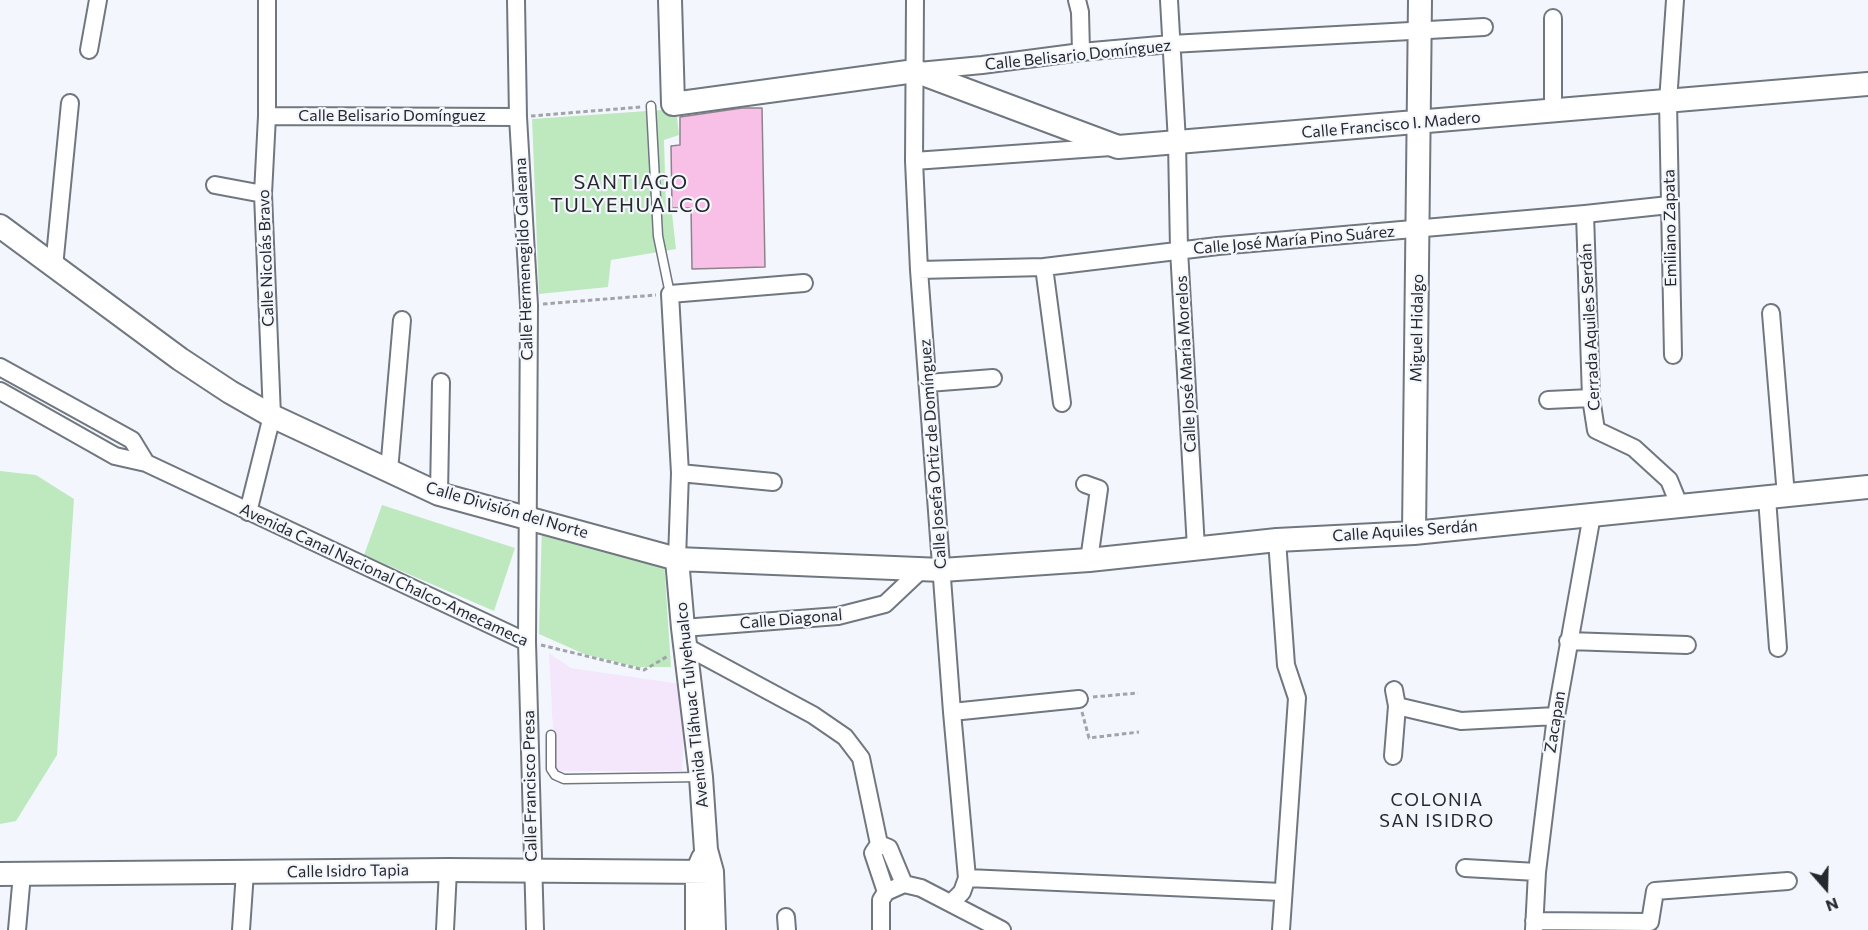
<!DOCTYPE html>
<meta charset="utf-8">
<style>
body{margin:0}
#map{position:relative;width:1868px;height:930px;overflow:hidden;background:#f3f7fd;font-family:Commissioner,sans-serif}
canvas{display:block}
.north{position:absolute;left:1796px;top:858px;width:60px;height:60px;-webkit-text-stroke:4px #f3f7fd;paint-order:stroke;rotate:160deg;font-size:16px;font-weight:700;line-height:24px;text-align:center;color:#26282c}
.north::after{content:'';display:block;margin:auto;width:21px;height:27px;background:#26282c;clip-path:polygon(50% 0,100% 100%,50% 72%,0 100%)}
</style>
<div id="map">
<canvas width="1868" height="930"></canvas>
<div class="north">N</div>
</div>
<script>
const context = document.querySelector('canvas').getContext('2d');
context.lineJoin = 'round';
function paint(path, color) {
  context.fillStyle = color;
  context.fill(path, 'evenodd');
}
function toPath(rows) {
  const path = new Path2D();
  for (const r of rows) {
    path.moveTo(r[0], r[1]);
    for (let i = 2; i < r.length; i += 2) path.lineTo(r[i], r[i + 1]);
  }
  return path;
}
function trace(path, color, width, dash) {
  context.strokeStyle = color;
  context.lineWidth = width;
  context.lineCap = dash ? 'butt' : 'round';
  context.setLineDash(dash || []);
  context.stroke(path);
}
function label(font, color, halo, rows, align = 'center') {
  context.font = font + ' Commissioner,sans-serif';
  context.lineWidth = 4.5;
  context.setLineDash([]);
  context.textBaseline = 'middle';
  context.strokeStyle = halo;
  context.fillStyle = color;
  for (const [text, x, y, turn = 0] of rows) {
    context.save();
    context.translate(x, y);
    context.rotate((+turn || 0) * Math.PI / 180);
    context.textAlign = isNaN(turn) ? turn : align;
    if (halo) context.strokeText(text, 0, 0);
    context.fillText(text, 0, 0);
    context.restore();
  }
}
const medical = toPath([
 [549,653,571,668,687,685,682,771,555,771]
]);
const green = toPath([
 [676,109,679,135,664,140,666,208,672,213,676,249,611,260,608,287,539,294,532,119],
 [0,471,36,475,74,499,57,755,16,821,0,824],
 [382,505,515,548,494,611,364,555],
 [542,524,664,561,671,667,637,667,584,654,539,634]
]);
const building = toPath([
 [742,108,762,108,765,267,692,269,691,208,672,208,671,146,680,145,680,117,742,108]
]);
const path = toPath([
 [531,116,641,107],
 [543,304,656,295],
 [541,645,644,670,668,656],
 [1093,697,1138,693],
 [1082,712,1089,738,1139,732]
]);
const lane = toPath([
 [651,106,658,236,670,294],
 [551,735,551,769,555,775,564,779,701,777]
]);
const street = toPath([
 [516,0,518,117,529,305,527,642,535,930],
 [915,0,914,161,919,270,952,712,967,878,962,892,951,903],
 [1077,0,1080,12,1081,52],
 [1169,0,1177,142,1179,250,1196,548],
 [1553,18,1553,110],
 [89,50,98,0],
 [919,71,982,65,1081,52,1171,44,1484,27],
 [267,116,518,117],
 [914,161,1111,147],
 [215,185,263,194],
 [1585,214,1591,398,1596,430,1634,448,1669,480,1680,507],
 [54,267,70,103],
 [1044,267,1062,403],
 [919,270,1044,267,1218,246,1585,214,1669,205],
 [1771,313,1786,496],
 [1673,355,1668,102,1675,0],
 [0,367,132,440,146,463],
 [928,383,993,378],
 [0,391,115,456,146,463,527,642],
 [1548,400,1591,398],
 [389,471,402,320],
 [680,473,773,482],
 [1085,484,1099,489,1089,560],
 [439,494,441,382],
 [1767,498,1778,648],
 [248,512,272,416,263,194,267,116,267,0],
 [1277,540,1286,665,1297,698,1281,930],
 [677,559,680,473,670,294,804,283],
 [683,628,838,616,885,604,920,571],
 [1568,641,1687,645],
 [685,646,813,715,845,737,861,758,879,844,873,853,886,892],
 [1397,706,1461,721,1556,716],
 [952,712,1079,699],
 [1393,756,1397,706,1394,690],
 [879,844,889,848,904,884],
 [1465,868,1537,872],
 [967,878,1282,892],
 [886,892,904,884,921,888,1002,930],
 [786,917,787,930],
 [1534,921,1650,922,1655,891,1788,881],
 [17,930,22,874],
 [241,930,245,872],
 [445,930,448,870],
 [881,930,881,900,886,892],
 [1534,930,1537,872,1556,716,1592,515]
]);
const secondary = toPath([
 [670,0,673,104,915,71,1118,147,1868,84],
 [0,226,180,359,230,392,272,416,439,494,677,559,942,570,1089,560,1277,540,1414,533,1868,487],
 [1414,533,1420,0],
 [677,559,683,628,701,777,706,850,712,872,714,930],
 [0,874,448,870,712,872],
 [697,930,697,872,703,858]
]);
const streetNames = [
 ["Calle Belisario Domínguez",1078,55,-6],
 ["Calle Belisario Domínguez",392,116],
 ["Calle Francisco I. Madero",1391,125,-5],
 ["Emiliano Zapata",1670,228,-91],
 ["Calle José María Pino Suárez",1294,240,-5],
 ["Calle Nicolás Bravo",266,258,-92],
 ["Calle Hermenegildo Galeana",524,259,-92],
 ["Cerrada Aquiles Serdán",1590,327,-93],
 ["Miguel Hidalgo",1417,328,-89],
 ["Calle José María Morelos",1186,364,-93],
 ["Calle Josefa Ortiz de Domínguez",933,454,-94],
 ["Calle División del Norte",507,510,16],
 ["Calle Aquiles Serdán",1405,531,-4],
 ["Avenida Canal Nacional Chalco-Amecameca",384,575,25],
 ["Calle Diagonal",791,619,-5],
 ["Avenida Tláhuac Tulyehualco",692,705,-96],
 ["Zacapan",1555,722,-81],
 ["Calle Francisco Presa",530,786,-91],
 ["Calle Isidro Tapia",348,871,-1]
];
const neighbourhoodNames = [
 ["COLONIA",1437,800],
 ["SAN ISIDRO",1437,821]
];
const quarterNames = [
 ["SANTIAGO",631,182],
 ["TULYEHUALCO",631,205]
];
paint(medical, '#f4e7fb');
paint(green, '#bee9bf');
paint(building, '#f8c0e7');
trace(building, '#8d838a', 1.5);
trace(lane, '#717780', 11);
trace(street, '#717780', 20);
trace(secondary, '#717780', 26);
trace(path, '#a1a4a9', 3, [4.5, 3]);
trace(lane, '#fff', 8);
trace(street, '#fff', 16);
trace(secondary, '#fff', 22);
label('16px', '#26282c', '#f3f7fd', streetNames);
context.letterSpacing = '1.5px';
label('18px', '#26282c', '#f3f7fd', neighbourhoodNames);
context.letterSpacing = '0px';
context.letterSpacing = '1.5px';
label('20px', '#26282c', '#f3f7fd', quarterNames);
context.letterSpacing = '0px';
</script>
